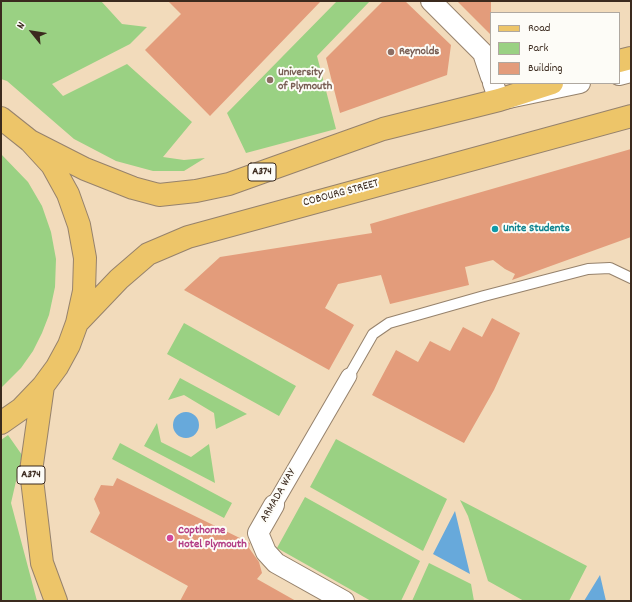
<!DOCTYPE html>
<style>
body{margin:0}
#map{position:relative;width:632px;height:602px;overflow:hidden;background:#f2dbbb;font-family:Dekko,sans-serif}
canvas{display:block}
.frame{position:absolute;inset:0;border:2px solid #3b2a1e;pointer-events:none}
.legend{position:absolute;left:490px;top:12px;width:130px;height:72px;box-sizing:border-box;background:#fdfcf7;border:1px solid #afa8a0;margin:0;padding:5px 7px;list-style:none;font-size:12px;color:#3b2a1e}
.legend li{display:flex;align-items:center;gap:8px;height:20px}
.legend b{width:20px;border:1px solid #afa8a0}
.north{position:absolute;left:12px;top:12px;width:40px;height:40px;-webkit-text-stroke:3px #fdfcf7;paint-order:stroke;rotate:300deg;font-size:11px;font-weight:700;line-height:16px;text-align:center;color:#3b2a1e}
.north::after{content:'';display:block;margin:auto;width:14px;height:18px;background:#3b2a1e;clip-path:polygon(50% 0,100% 100%,50% 72%,0 100%)}
</style>
<div id="map">
<canvas width="632" height="602"></canvas>
<div class="frame"></div>
<ul class="legend">
<li><b style="height:5px;background:#edc569"></b>Road</li>
<li><b style="height:11px;background:#9ad183"></b>Park</li>
<li><b style="height:11px;background:#e39c7b"></b>Building</li>
</ul>
<div class="north">N</div>
</div>
<script>
const context = document.querySelector('canvas').getContext('2d');
context.lineJoin = 'round';
function paint(path, color) {
  context.fillStyle = color;
  context.fill(path, 'evenodd');
}
function toPath(rows) {
  const path = new Path2D();
  for (const r of rows) {
    if (r.length === 3) {
      path.moveTo(r[0] + r[2], r[1]);
      path.arc(r[0], r[1], r[2], 0, 2 * Math.PI);
      continue;
    }
    path.moveTo(r[0], r[1]);
    for (let i = 2; i < r.length; i += 2) path.lineTo(r[i], r[i + 1]);
  }
  return path;
}
function trace(path, color, width, dash) {
  context.strokeStyle = color;
  context.lineWidth = width;
  context.lineCap = dash ? 'butt' : 'round';
  context.setLineDash(dash || []);
  context.stroke(path);
}
function label(font, color, halo, rows, align = 'center') {
  context.font = font + ' Dekko,sans-serif';
  context.lineWidth = 4;
  context.setLineDash([]);
  context.textBaseline = 'middle';
  context.strokeStyle = halo;
  context.fillStyle = color;
  for (const [text, x, y, turn = 0] of rows) {
    context.save();
    context.translate(x, y);
    context.rotate((+turn || 0) * Math.PI / 180);
    context.textAlign = isNaN(turn) ? turn : align;
    if (halo) context.strokeText(text, 0, 0);
    context.fillText(text, 0, 0);
    context.restore();
  }
}
const green = toPath([
 [1,1,101,1,122,24,147,27,130,44,52,84,63,96,127,64,192,122,163,157,184,160,205,158,184,171,153,171,116,161,74,139,7,81,1,79],
 [337,1,370,1,317,56,336,129,246,153,227,113],
 [1,154,28,182,42,206,51,232,56,259,55,287,49,315,42,333,33,351,21,368,1,388],
 [184,323,296,386,279,416,167,354],
 [180,378,247,414,216,429,214,413,184,395,168,400],
 [157,423,161,442,191,457,209,444,215,483,144,446],
 [8,435,22,455,11,503,37,601,1,601,1,440],
 [336,439,447,499,423,551,310,487],
 [120,443,232,503,224,518,112,459],
 [305,497,420,561,401,601,371,601,277,548],
 [460,500,587,566,569,601,524,601,488,581,468,516],
 [429,563,471,584,474,601,412,601]
]);
const water = toPath([
 [186,425,13],
 [455,511,470,574,433,554],
 [600,575,606,601,584,601]
]);
const building = toPath([
 [168,1,321,1,210,116,145,50,181,14],
 [383,1,405,1,451,45,447,75,340,113,326,58],
 [457,1,491,1,491,35],
 [631,149,631,237,512,280,515,274,505,269,493,260,465,267,469,285,390,304,381,275,338,284,325,308,354,325,329,370,184,290,220,257,372,233,370,224],
 [492,318,520,333,494,390,464,443,372,395,396,350,418,362,430,341,450,351,463,327,482,337],
 [117,478,250,543,249,548,259,562,262,573,257,579,296,601,180,601,188,586,90,532,100,513,94,499,101,485,113,486]
]);
const service = toPath([
 [349,376,373,334,389,323,484,296,588,269,610,268,631,278]
]);
const pedestrian = toPath([
 [274,505,349,376]
]);
const minor = toPath([
 [431,1,483,53,491,77],
 [619,75,631,72],
 [493,83,499,100,580,83],
 [274,505,258,533,266,552,276,563,344,601]
]);
const primary = toPath([
 [619,61,631,58],
 [1,118,30,141,52,165,68,194,79,225,85,258,84,291,77,323,69,345,57,367,43,386,21,409,1,423],
 [30,141,85,169,133,188,159,195,196,191,229,184,383,129,499,100,552,83],
 [77,323,119,279,148,254,188,237,631,116],
 [43,386,31,471,42,563,56,601]
]);
const markers = [
 [391,52,4,"#8d6e63"],
 [270,80,4,"#8d6e63"],
 [495,229,4,"#0f9aa8"],
 [170,538,4,"#d1479c"]
];
const shields = [
 [262,172,28],
 [31,475,28]
];
const shieldNames = [
 ["A374",262,172],
 ["A374",31,475]
];
const educationNames = [
 ["Reynolds",399,52],
 ["University",278,73],
 ["of Plymouth",278,87]
];
const streetNames = [
 ["COBOURG STREET",341,194,-15],
 ["ARMADA WAY",279,496,-60]
];
const cultureNames = [
 ["Unite Students",503,229]
];
const hotelNames = [
 ["Copthorne",178,531],
 ["Hotel Plymouth",178,545]
];
paint(green, '#9ad183');
paint(water, '#67a9db');
paint(building, '#e39c7b');
trace(service, '#96826c', 12);
trace(pedestrian, '#96826c', 17);
trace(minor, '#96826c', 22);
trace(primary, '#96826c', 24);
trace(service, '#fff', 10);
trace(pedestrian, '#fff', 15);
trace(minor, '#fff', 20);
trace(primary, '#edc569', 22);
for (const [x, y, r, color] of markers) {
  const dot = new Path2D();
  dot.arc(x, y, r, 0, 2 * Math.PI);
  context.fillStyle = color;
  context.fill(dot);
  trace(dot, '#fdfcf7', 1.5);
}
for (const [x, y, w] of shields) {
  const box = new Path2D();
  box.roundRect(x - w / 2, y - 9, w, 18, 3);
  context.fillStyle = '#fdfcf7';
  context.fill(box);
  trace(box, '#3b2a1e', 1);
}
label('bold 11px', '#3b2a1e', null, shieldNames);
label('bold 12px', '#785e54', '#fdfcf7', educationNames, 'left');
label('12px', '#3b2a1e', '#fdfcf7', streetNames);
label('bold 12px', '#0d838f', '#fdfcf7', cultureNames, 'left');
label('bold 12px', '#b23c85', '#fdfcf7', hotelNames, 'left');
</script>
